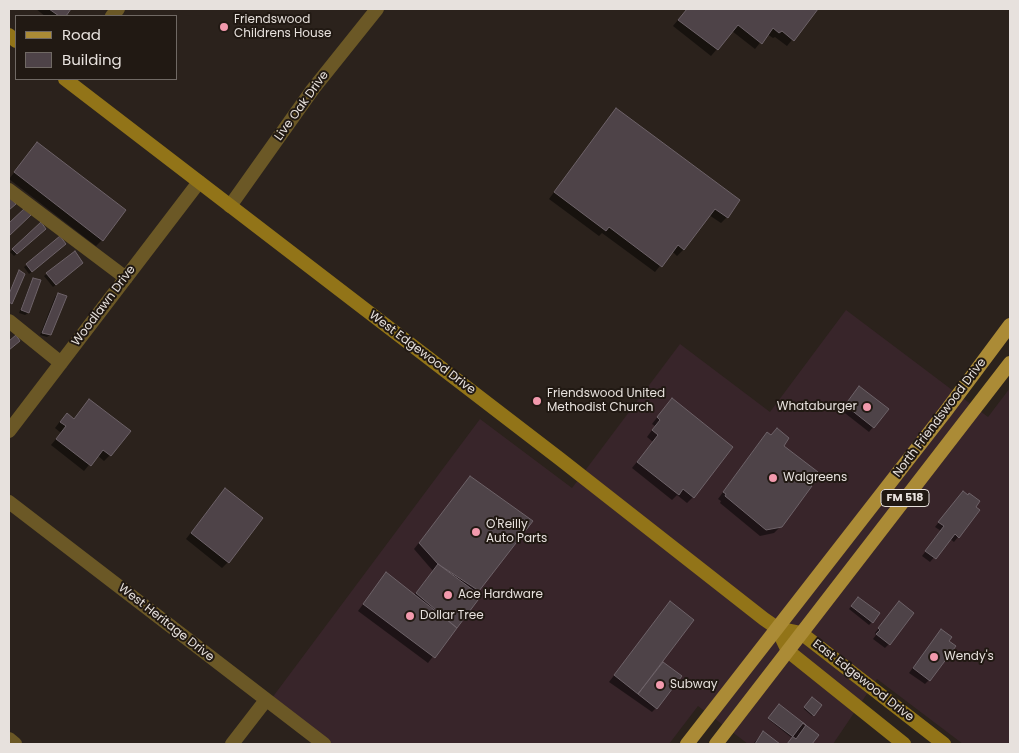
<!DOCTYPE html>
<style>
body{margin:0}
#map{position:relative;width:1019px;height:753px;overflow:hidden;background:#2b221c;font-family:Poppins,sans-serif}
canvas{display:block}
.frame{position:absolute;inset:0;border:10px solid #e7e1dd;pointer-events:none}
.legend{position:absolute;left:15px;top:15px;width:162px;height:65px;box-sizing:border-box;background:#211913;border:1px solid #706964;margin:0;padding:6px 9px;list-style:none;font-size:15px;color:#e7e1dd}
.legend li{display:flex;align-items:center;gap:10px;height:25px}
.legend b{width:25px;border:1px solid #706964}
</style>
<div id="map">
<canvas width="1019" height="753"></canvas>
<div class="frame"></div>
<ul class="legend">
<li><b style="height:6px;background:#ab8b36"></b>Road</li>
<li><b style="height:14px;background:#4e4348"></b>Building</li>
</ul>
</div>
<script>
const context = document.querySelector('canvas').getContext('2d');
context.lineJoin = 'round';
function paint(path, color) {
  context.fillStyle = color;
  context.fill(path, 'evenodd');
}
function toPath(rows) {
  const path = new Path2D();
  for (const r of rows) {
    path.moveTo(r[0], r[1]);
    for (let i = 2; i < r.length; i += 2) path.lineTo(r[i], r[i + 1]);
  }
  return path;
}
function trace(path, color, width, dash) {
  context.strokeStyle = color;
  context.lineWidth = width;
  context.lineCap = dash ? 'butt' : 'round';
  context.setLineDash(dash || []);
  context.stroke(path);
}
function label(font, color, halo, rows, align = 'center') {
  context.font = font + ' Poppins,sans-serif';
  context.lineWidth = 4;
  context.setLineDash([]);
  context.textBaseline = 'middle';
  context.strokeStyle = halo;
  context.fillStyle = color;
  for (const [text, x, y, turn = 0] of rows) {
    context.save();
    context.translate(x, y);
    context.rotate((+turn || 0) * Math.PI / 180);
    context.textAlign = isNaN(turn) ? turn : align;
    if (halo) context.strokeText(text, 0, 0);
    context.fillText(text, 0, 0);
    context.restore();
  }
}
const commercial = toPath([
 [846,310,988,417,1010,388,1010,744,963,744,877,679,833,744,748,744,698,706,669,744,333,744,272,698,480,419,572,488,680,344,770,412]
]);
const shadow = toPath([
 [36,9,70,9,64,16,45,16],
 [687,9,817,9,787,46,775,37,773,38,767,34,755,49,732,31,711,56,673,26],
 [616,109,727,217,721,223,709,215,683,250,677,256,672,251,655,272,602,233,599,236,549,199],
 [37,144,102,240,96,246,9,179],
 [41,224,44,228,14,256,10,252],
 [62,247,29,274,24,267,27,265],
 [79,266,53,287,44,276,47,274],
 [19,272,11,303,9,306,9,292],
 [34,279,28,313,25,315,19,313,31,282],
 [58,294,50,335,47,337,40,335,55,297],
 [855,392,873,427,869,432,841,410],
 [90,400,110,455,104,461,97,455,84,471,51,445,61,433,55,428,61,420,67,414,73,420],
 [666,406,693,497,687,503,677,495,672,500,632,468,653,442,647,437,655,426,652,424],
 [761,440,782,446,781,526,774,533,760,536,720,503,721,501,718,499],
 [465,484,478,591,476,593,479,596,428,663,358,611,381,580,414,595,433,571,414,549],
 [963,492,979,511,958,537,954,542,950,539,930,562,922,556,941,531,935,527],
 [219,496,228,562,222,568,186,539],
 [856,601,872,622,869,625,849,609],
 [670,603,658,666,659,667,656,708,652,712,609,682],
 [895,607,889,644,885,648,873,639,876,635,875,633],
 [937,635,947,641,929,680,925,684,909,673],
 [812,698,821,705,812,716,804,709],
 [779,706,817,735,810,744,788,744,792,738,768,719],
 [763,733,777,744,753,744]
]);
const building = toPath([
 [49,9,71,9,66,16,59,16,49,9],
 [687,9,818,9,794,41,782,31,779,33,773,28,762,44,738,25,718,50,678,20,687,9],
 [616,108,740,200,728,218,715,209,684,250,678,245,662,267,609,227,606,231,554,192,616,108],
 [37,142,126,210,103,241,14,172,37,142],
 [9,197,16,204,9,210,9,197],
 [25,208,31,215,9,236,9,223,25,208],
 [41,222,46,229,17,254,12,249,41,222],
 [60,236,66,244,32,272,26,264,60,236],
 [75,251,83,263,56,285,46,273,75,251],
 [19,270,25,274,12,304,9,302,9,294,19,270],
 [33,278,41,280,29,313,21,310,33,278],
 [58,293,67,296,51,335,42,333,58,293],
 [16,335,20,341,9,350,9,341,16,335],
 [859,386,889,409,874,428,845,405,859,386],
 [672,398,733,447,694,498,683,489,679,495,637,462,658,435,652,430,660,420,657,417,672,398],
 [89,399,131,431,111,456,103,450,91,466,56,439,66,426,60,422,67,413,74,419,89,399],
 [777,428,789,438,784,446,818,472,810,484,812,486,782,527,766,530,725,496,726,494,723,492,767,432,771,435,777,428],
 [470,476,533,521,479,591,438,564,419,543,470,476],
 [225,488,263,518,229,563,191,533,225,488],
 [963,491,968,495,969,493,980,501,976,507,980,510,959,538,955,534,936,559,925,551,944,526,938,522,963,491],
 [438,564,481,596,457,628,416,593,438,564],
 [386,572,457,628,435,658,363,604,386,572],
 [858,597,880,613,873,623,851,606,858,597],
 [670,601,694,620,638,694,614,675,670,601],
 [899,601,914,613,890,645,876,634,880,630,878,628,899,601],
 [941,629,952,637,949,641,956,646,930,681,913,668,941,629],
 [663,662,682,676,657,709,638,694,663,662],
 [812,697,822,705,814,716,804,707,812,697],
 [779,704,806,725,796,739,768,718,779,704],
 [803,723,819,735,812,744,787,744,803,723],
 [763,731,780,744,755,744,763,731]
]);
const minor = toPath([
 [112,16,118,9],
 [9,190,126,278],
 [230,206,313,89,377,9],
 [9,321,61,363],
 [9,431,199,182],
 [9,502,324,744],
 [9,739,15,744],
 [232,744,266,700]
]);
const secondary = toPath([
 [9,35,16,41],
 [65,79,560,459,764,619,777,628,801,633,944,744],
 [777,628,788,651,904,744]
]);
const primary = toPath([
 [687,744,946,411,1010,325],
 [716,744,1010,363]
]);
const markers = [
 [224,27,5,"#f29aad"],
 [537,401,5,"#f29aad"],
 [867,407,5,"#f29aad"],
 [773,478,5,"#f29aad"],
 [476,532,5,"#f29aad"],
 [448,595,5,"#f29aad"],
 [410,616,5,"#f29aad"],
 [934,657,5,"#f29aad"],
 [660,685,5,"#f29aad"]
];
const shields = [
 [905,498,48]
];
const shieldNames = [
 ["FM 518",905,498]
];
const poiNames = [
 ["Friendswood",234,20],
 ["Childrens House",234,34],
 ["Friendswood United",547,394],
 ["Methodist Church",547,408],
 ["Whataburger",857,407,"right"],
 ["Walgreens",783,478],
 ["O'Reilly",486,525],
 ["Auto Parts",486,539],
 ["Ace Hardware",458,595],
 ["Dollar Tree",420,616],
 ["Wendy's",944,657],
 ["Subway",670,685]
];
const streetNames = [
 ["Live Oak Drive",302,106,-54],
 ["Woodlawn Drive",104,306,-53],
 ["West Edgewood Drive",422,353,37],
 ["North Friendswood Drive",940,418,-53],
 ["West Heritage Drive",166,623,38],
 ["East Edgewood Drive",863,681,38]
];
paint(commercial, '#38252a');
paint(shadow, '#0007');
paint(building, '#4e4348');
trace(building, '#6d6268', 1);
trace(minor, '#6b5826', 14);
trace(secondary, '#927418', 14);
trace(primary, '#ab8b36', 14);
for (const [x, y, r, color] of markers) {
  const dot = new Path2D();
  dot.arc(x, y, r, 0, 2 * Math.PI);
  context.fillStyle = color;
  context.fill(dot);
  trace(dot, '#211913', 2);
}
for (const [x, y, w] of shields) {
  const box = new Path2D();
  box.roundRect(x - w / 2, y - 8.5, w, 17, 4);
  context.fillStyle = '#211913';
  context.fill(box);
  trace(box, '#e7e1dd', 1);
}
label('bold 11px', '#e7e1dd', null, shieldNames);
label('12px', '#e7e1dd', '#211913', poiNames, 'left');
label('12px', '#e7e1dd', '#211913', streetNames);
</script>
